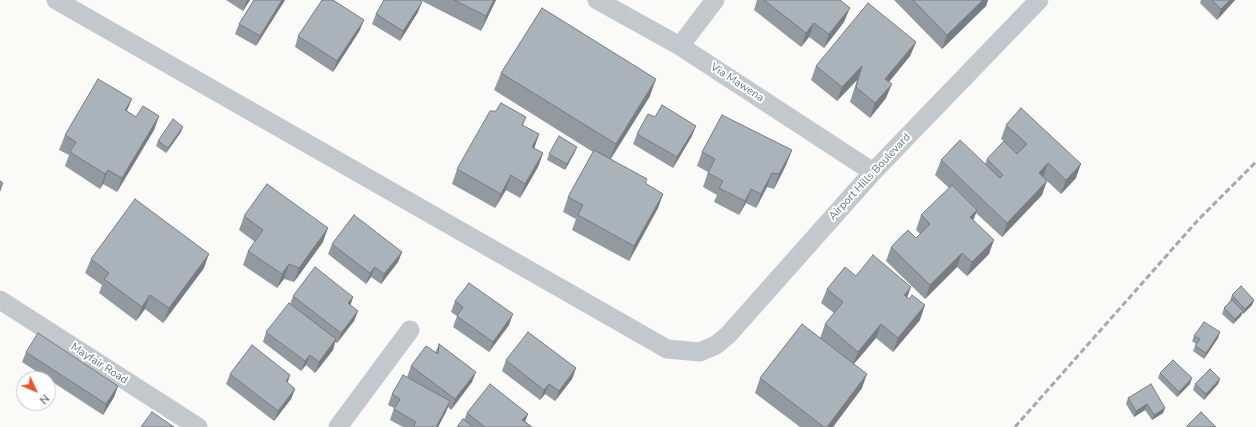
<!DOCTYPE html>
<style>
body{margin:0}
#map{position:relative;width:1256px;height:427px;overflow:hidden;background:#fafaf8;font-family:"Nunito Sans",sans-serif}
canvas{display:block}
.north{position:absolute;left:16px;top:371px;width:40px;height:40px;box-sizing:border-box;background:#fff;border:1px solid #c1c8cd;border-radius:50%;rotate:134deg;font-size:11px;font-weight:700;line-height:16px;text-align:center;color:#657683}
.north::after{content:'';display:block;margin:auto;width:14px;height:18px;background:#e4572e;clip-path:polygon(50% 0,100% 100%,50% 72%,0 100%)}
</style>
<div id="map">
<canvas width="1256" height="427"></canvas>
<div class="north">N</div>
</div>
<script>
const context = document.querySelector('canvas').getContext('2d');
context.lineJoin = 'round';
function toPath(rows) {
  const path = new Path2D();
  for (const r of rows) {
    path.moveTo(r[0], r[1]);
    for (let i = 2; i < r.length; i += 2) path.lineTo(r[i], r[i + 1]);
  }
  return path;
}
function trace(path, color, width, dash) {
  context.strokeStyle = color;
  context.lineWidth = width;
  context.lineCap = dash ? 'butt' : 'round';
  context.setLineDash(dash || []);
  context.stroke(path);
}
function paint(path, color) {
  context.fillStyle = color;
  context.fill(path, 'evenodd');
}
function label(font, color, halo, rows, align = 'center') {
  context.font = font + ' "Nunito Sans",sans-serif';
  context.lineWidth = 4;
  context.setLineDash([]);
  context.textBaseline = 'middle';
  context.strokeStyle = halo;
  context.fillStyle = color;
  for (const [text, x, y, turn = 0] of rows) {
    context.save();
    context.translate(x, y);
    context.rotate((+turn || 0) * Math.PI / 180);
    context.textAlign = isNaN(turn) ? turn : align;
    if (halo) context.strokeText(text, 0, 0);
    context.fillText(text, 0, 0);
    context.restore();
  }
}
const minor = toPath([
 [56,0,667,349,700,352,716,345,728,335,873,172,1039,0],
 [597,0,680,46,873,172],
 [680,46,715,0],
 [0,300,198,427],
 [338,427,410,330]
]);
const rail = toPath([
 [1015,427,1198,220,1256,162]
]);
const wall = toPath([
 [226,0,250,0,243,11],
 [285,0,256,46,235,34,239,24],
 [420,0,496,0,481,31],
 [757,0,841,0,844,22,824,48,809,37,801,47,754,10],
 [894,0,988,0,986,6,942,49],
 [1201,0,1235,0,1217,20,1200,3],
 [418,12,400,41,372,24,376,14],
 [360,30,333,72,295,47,298,36],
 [916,42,910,56,889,82,886,98,870,118,850,102,857,80,837,101,811,80,816,66],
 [501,73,650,96,611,159,646,184,663,194,658,208,629,261,572,230,576,219,563,212,568,197,593,152,494,90],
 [127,111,136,117,159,116,154,130,117,192,103,184,100,189,65,166,69,155,59,150,65,135],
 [526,117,523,125,539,134,534,148,543,153,538,167,520,198,506,190,495,208,452,184,457,169],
 [1006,125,1076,178,1061,194,1046,180,1042,195,1002,237,976,213,973,220,989,254,967,276,957,267,925,299,886,261,891,247,916,238,920,234,916,230,921,215,949,188,935,175,941,160,985,164,987,159,1004,141,1001,139],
 [181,132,166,153,156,146,158,141],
 [637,134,692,136,673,168,633,144],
 [792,150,786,165,774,189,767,187,756,208,746,203,739,215,714,202,717,195,703,187,708,172,697,166,702,152],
 [575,152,565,170,547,160,549,154],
 [244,216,323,242,294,282,284,279,277,288,243,265,248,251,255,242,239,230],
 [332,244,402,252,398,262,381,284,371,277,366,284,328,254],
 [91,259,204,268,163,323,145,309,136,321,99,293,102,285,85,273],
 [856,276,907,297,920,320,893,352,876,338,854,364,862,388,833,427,800,427,755,393,760,378,820,338,825,324,834,313,821,303,827,289],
 [1232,295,1254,300,1252,305,1243,314,1242,313,1241,316,1233,324,1222,314,1224,308,1230,301],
 [293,296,353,297,350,305,358,311,354,321,337,343,335,342,333,350,315,373,306,365,301,371,263,342,266,332,290,304],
 [455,301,509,325,489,352,453,327,457,316,451,312],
 [1220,332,1218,338,1204,359,1193,351,1196,344,1192,341,1194,336],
 [439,344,472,382,451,410,448,407,446,412,438,427,403,427,390,420,394,408,388,405,392,394,407,377,411,366,435,353],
 [26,352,118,386,114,397,103,415,22,362],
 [506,360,576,368,572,379,555,401,545,394,540,400,502,371],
 [1160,373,1190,384,1177,397,1158,378],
 [230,374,287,383,295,389,291,399,274,421,226,384],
 [1220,379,1218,384,1204,400,1193,390,1195,384],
 [1128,398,1165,408,1163,413,1152,420,1145,410,1134,417,1126,404],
 [467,413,528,414,525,421,532,427,457,427,464,420]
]);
const shadedWall = toPath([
 [247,0,250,0,243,11],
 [282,0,285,0,256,46,260,36],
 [494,0,496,0,481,31,486,16],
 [983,0,988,0,986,6,942,49,947,35],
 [1230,0,1235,0,1217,20,1221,9],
 [422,2,418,12,400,41,403,31],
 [850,8,844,22,824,48,829,34],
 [364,20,360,30,333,72,337,61],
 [814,23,809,37,801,47,806,33],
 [916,42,910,56,880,93,885,79],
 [862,66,857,80,837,101,842,87],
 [656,79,650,96,609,161,616,144],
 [892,84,886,98,870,118,875,103],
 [132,99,126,113,125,110],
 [159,116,154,130,117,192,122,178],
 [696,126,692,136,673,168,677,157],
 [183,127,181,132,166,153,168,148],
 [539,134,534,149,532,147],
 [577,147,575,152,565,170,567,164],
 [792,150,786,165,774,189,779,174],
 [543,153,538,167,520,198,525,184],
 [1048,163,1043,177,1039,173],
 [1081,164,1076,178,1061,194,1066,180],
 [108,170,103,184,100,189,105,174],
 [772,173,767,187,756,208,761,194],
 [511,175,506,190,495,208,501,194],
 [1047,181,1042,195,1002,237,1007,223],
 [3,183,0,192,0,188],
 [751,189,746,203,739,215,745,201],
 [663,194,658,208,629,261,634,246],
 [977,210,972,224,970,217],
 [328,228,323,242,294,282,299,268],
 [994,240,989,254,967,276,972,262],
 [402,252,398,262,381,284,384,274],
 [962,253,957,267,925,299,930,285],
 [209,254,204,268,163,323,169,308],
 [289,264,284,279,277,288,282,274],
 [375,267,371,277,366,284,370,273],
 [911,287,906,301,904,295],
 [150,295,145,309,136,321,142,307],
 [353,297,350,307,348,303],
 [1254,300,1252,305,1243,314,1245,309],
 [925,305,920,320,893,352,898,338],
 [358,311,354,321,337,343,341,333],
 [1243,311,1241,316,1233,324,1235,319],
 [513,314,509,325,489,352,493,342],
 [881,324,876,338,852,366,858,352],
 [1220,332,1218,338,1204,359,1206,353],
 [336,339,333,350,315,373,319,362],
 [310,355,306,365,301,371,305,361],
 [576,368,572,379,555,401,559,391],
 [476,372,472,382,451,410,455,399],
 [867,374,862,388,833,427,827,427],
 [290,375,287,385,286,381],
 [1192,378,1190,384,1177,397,1179,392],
 [1220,379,1218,384,1204,400,1206,394],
 [549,384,545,394,540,400,544,390],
 [118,386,114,397,103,415,106,404],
 [295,389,291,399,274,421,278,411],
 [450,401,446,412,438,427,436,427],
 [1147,404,1145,410,1134,417,1136,411],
 [1165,408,1163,413,1152,420,1154,415],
 [528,414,524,424,522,420]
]);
const building = toPath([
 [254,0,282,0,260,36,239,24,254,0],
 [322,0,333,0,364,20,337,61,298,36,322,0],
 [384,0,420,0,422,2,403,31,376,14,384,0],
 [454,0,494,0,486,16,454,0],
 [764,0,840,0,850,8,829,34,814,23,806,33,764,0],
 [913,0,983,0,947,35,913,0],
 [1212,0,1230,0,1221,9,1212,0],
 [868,3,916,42,885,79,892,84,875,103,856,87,862,66,842,87,816,66,868,3],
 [542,8,656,79,616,144,501,73,542,8],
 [98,79,132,99,125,110,136,117,143,106,159,116,122,178,108,170,105,174,70,152,76,142,65,135,98,79],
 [501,103,526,117,522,125,539,134,532,147,543,153,525,184,511,175,501,194,457,169,490,111,496,111,501,103],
 [662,105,696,126,677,157,637,134,648,114,655,117,662,105],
 [1021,108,1081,164,1066,180,1048,163,1039,173,1047,181,1007,223,941,160,960,140,1000,178,1003,175,987,159,1004,141,1017,154,1027,144,1006,125,1021,108],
 [722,115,792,150,779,174,772,173,761,194,751,189,745,201,719,188,723,181,708,173,715,159,702,152,722,115],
 [173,119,183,127,168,148,158,141,173,119],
 [559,136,577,147,567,164,549,154,559,136],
 [594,150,647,179,645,183,663,194,634,246,578,215,583,205,568,197,594,150],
 [0,181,3,183,0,188,0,181],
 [267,184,328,228,299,268,289,264,282,274,248,251,263,230,244,216,267,184],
 [952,185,977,210,970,217,994,240,972,262,962,253,930,285,891,247,908,230,916,238,930,224,921,215,952,185],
 [135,199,209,254,169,308,150,295,142,307,104,279,109,273,91,259,135,199],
 [354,215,402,252,384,274,375,267,370,273,332,244,354,215],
 [873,255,911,287,904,295,909,299,912,295,925,305,898,338,881,324,858,352,825,324,843,302,827,289,845,267,856,276,873,255],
 [315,267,353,297,348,303,358,311,341,333,293,296,315,267],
 [469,283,513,314,493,342,457,316,463,307,455,301,469,283],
 [1241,286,1254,300,1245,309,1232,295,1241,286],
 [1232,300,1243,311,1235,319,1224,308,1232,300],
 [289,303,336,339,319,362,310,355,305,361,266,332,289,303],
 [1204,322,1220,332,1206,353,1195,346,1200,339,1194,336,1204,322],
 [802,324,867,374,827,427,824,427,760,378,802,324],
 [528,332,576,368,559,391,549,384,544,390,506,360,528,332],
 [38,333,118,386,106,404,26,352,38,333],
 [439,344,476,372,455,399,411,366,426,346,438,354,439,344],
 [252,345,290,375,286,381,295,389,278,411,230,374,252,345],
 [1173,360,1192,378,1179,392,1160,373,1173,360],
 [1210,369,1220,379,1206,394,1195,384,1210,369],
 [403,375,450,401,436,427,413,427,416,422,394,409,400,399,392,394,403,375],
 [490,384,528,414,522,420,532,427,485,427,467,413,490,384],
 [1151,384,1165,408,1154,415,1147,404,1136,411,1128,398,1151,384],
 [152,412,174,427,141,427,152,412],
 [1201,412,1216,427,1186,427,1201,412],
 [463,419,473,427,457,427,463,419]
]);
const streetNames = [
 ["Via Mawena",737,83,33],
 ["Airport Hills Boulevard",870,177,-47],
 ["Mayfair Road",99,364,33]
];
trace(minor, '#c3c8cc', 19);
trace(rail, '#a2aab0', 3, [6, 3]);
paint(wall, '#929a9f');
paint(shadedWall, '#777d82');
paint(building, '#aab3b9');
trace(building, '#777d82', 1);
label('11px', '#657683', '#fff', streetNames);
</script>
